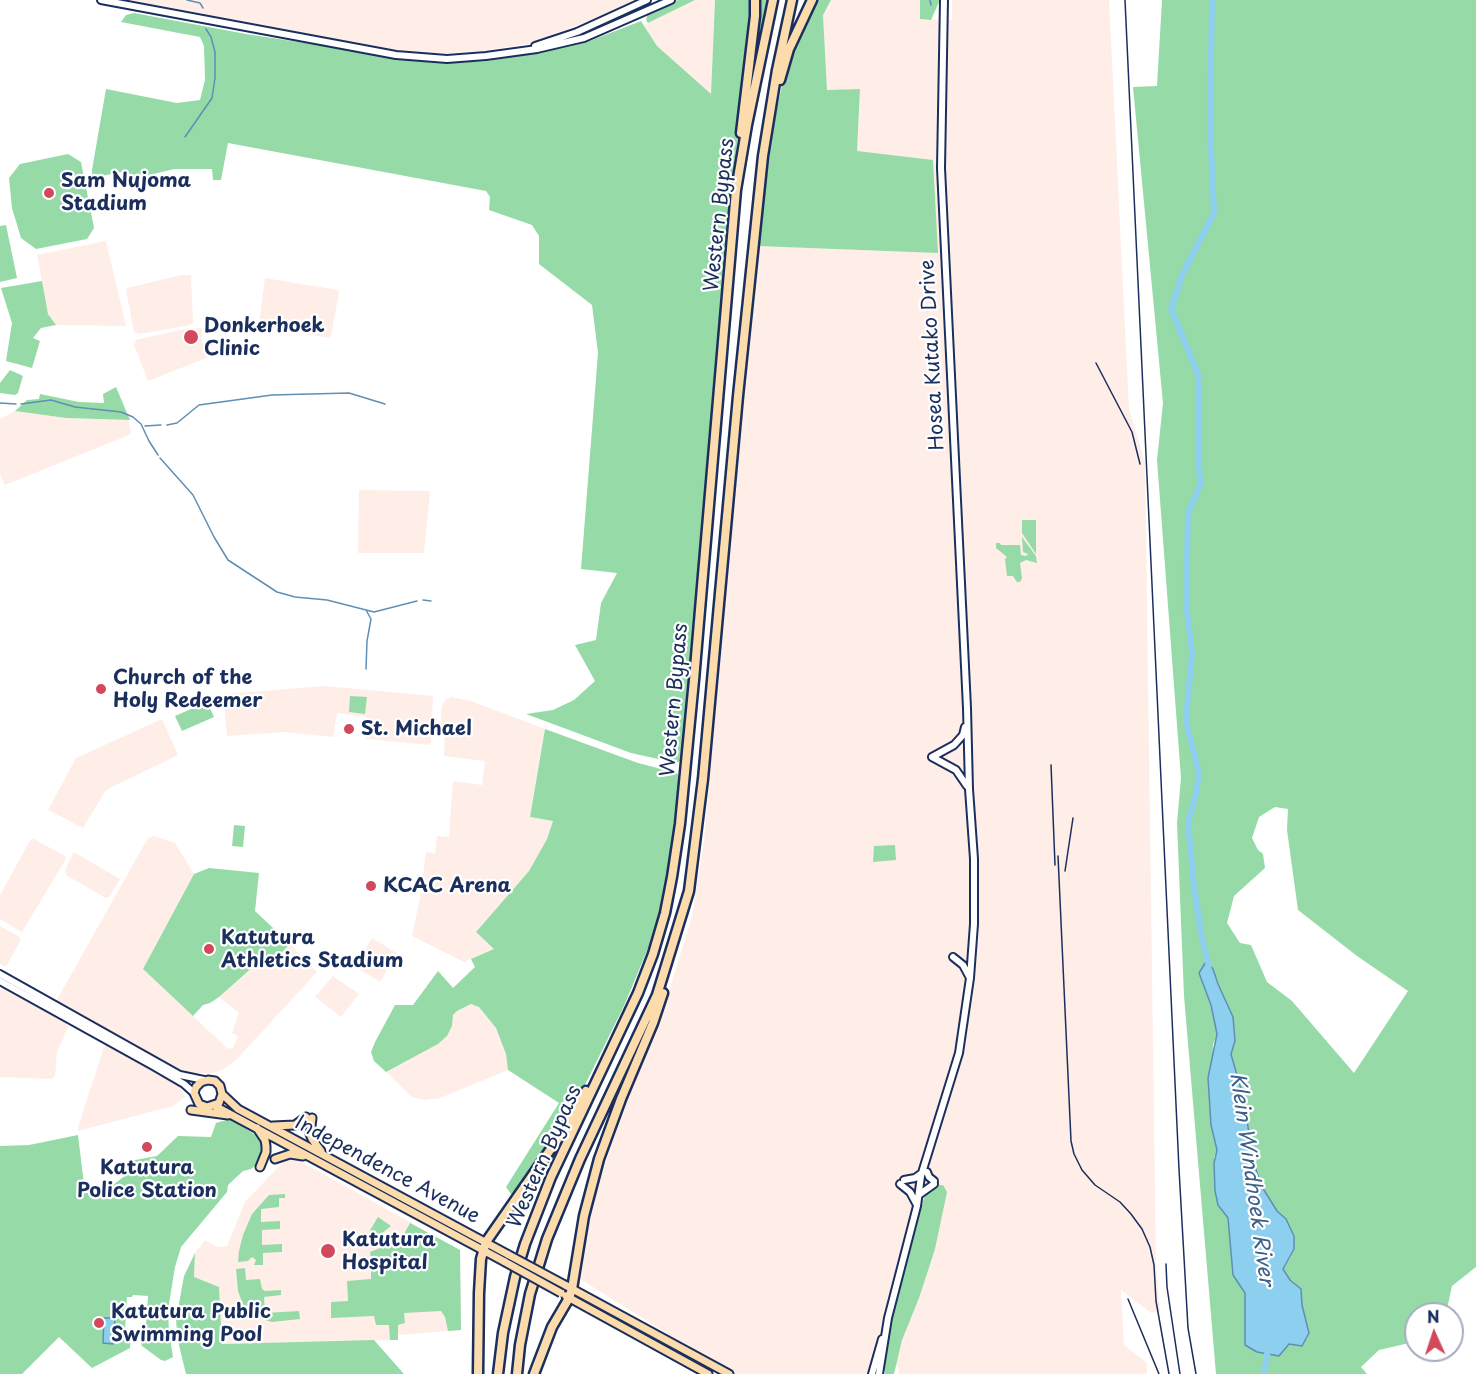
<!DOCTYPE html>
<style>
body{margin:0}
#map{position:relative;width:1476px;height:1374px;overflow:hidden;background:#fff;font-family:"Playpen Sans",sans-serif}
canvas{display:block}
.north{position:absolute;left:1404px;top:1302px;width:60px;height:60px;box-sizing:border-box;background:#fff;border:2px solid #a4acbf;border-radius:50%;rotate:357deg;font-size:16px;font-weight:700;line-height:24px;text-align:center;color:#1b2f5e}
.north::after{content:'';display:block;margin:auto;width:21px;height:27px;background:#d1495b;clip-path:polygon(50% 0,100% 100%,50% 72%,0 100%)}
</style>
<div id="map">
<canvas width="1476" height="1374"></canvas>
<div class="north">N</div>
</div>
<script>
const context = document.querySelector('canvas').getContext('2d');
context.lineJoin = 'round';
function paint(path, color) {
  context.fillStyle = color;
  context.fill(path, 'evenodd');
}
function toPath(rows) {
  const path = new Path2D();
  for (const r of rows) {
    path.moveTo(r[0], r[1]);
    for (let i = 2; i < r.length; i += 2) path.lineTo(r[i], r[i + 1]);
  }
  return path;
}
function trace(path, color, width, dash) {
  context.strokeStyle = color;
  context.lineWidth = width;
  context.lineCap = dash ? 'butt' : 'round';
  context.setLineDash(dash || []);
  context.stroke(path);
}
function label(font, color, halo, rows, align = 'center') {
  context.font = font + ' "Playpen Sans",sans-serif';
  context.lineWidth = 4.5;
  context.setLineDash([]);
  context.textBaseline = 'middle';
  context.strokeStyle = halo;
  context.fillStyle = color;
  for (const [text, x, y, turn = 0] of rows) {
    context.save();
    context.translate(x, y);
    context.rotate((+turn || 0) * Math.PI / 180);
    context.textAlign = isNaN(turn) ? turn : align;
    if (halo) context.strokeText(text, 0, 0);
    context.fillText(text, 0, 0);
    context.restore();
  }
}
const built = toPath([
 [129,0,634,0,592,20,527,44,482,51,433,54,395,50],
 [695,0,715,0,711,95,657,46,644,25],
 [831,0,920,0,920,19,952,20,952,0,1109,0,1129,409,1145,462,1156,1263,1160,1311,1151,1313,1121,1290,1124,1345,1147,1363,1147,1374,898,1374,899,1367,872,1358,867,1374,732,1374,580,1279,588,1219,609,1152,622,1113,663,1011,692,916,704,842,757,246,938,253,857,151,860,89,827,91,823,15],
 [106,241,126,326,56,325,48,314,37,255],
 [182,275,191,275,193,323,190,325,140,334,134,332,126,290,127,288],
 [265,278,338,290,339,292,331,336,329,338,261,326,259,324],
 [202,328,202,342,209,357,148,381,134,345,136,340,185,329],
 [15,411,66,418,128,420,131,431,129,435,5,485,0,474,0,419],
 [359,490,430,491,424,553,358,553],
 [325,686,433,696,431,742,429,745,366,739,367,717,337,713,333,737,284,732,227,736,223,694],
 [451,697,471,701,545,729,530,817,553,821,547,839,529,871,476,932,495,949,464,962,412,936,420,898,426,852,435,853,437,836,449,837,453,781,482,785,485,761,444,756,445,730,441,729,441,708,445,700],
 [162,719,178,755,106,790,83,828,48,810,76,758],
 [154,836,175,843,194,874,143,969,228,1049,233,1048,238,1036,232,1033,239,1013,219,997,264,958,270,964,290,944,317,972,236,1060,224,1069,213,1073,190,1073,175,1069,57,1003,57,1000,86,948,148,838],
 [31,839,34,839,65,856,66,859,22,932,0,919,0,895],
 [74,852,120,879,110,896,106,898,66,875,65,870],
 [0,926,20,937,20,941,6,967,0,964],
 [372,938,397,953,380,982,355,967],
 [333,976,359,994,341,1017,315,997],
 [0,989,5,989,67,1024,68,1027,57,1052,55,1076,52,1079,0,1077],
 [471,1004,479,1007,496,1028,506,1054,508,1070,440,1098,424,1100,412,1097,386,1072,438,1044,447,1036,452,1026,453,1015,457,1011],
 [105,1044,179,1085,185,1097,173,1106,78,1131,78,1127],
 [285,1160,300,1161,460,1250,461,1330,398,1335,398,1340,222,1344,219,1287,194,1278,195,1253,205,1240,217,1247,227,1246,245,1202]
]);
const green = toPath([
 [678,0,695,0,648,23,646,20,648,13],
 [715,0,752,0,752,7,732,190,682,760,676,763,631,753,526,714,553,710,574,700,595,681,575,645,596,640,601,603,617,573,581,569,598,353,592,305,539,264,539,236,532,225,489,210,490,197,486,191,228,143,221,180,213,180,212,169,174,169,125,181,122,172,92,178,92,170,106,89,177,103,200,100,205,80,204,46,200,37,121,22,126,15,134,13,246,34,437,63,487,61,555,49,587,42,641,21,657,46,711,94],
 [757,0,770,0,753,71,752,71],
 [816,0,831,0,823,15,827,90,860,89,857,151,933,160,938,253,757,246,773,128,782,85,797,38],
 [920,0,940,0,931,20,920,19],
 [1162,0,1476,0,1476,1267,1452,1286,1446,1314,1416,1314,1416,1339,1405,1344,1379,1350,1361,1367,1367,1374,1216,1374,1184,996,1177,823,1181,778,1157,460,1163,403,1133,87,1157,86],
 [1275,807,1288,809,1287,830,1298,910,1357,956,1408,991,1354,1073,1292,1001,1267,982,1251,945,1240,943,1227,923,1234,896,1265,868,1263,854,1258,850,1252,838,1259,817],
 [1213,969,1218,984,1233,1017,1235,1041,1231,1054,1244,1100,1252,1154,1257,1173,1264,1190,1277,1211,1286,1219,1291,1256,1283,1269,1290,1280,1301,1289,1302,1305,1309,1333,1289,1344,1245,1345,1245,1293,1233,1275,1228,1218,1218,1205,1214,1157,1217,1150,1211,1125,1213,1045,1217,1034,1211,1005,1199,973],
 [68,154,81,162,94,228,87,239,36,249,21,238,12,208,9,178,20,164],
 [6,225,17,278,0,282,0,226],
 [42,281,48,314,56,325,41,328,33,338,40,341,32,368,6,361,12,323,1,288],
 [10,370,23,376,18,393,15,395,0,393,0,383],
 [116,387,130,420,66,418,15,411,27,400,39,399,40,394,79,402,104,403,103,394],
 [1022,520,1036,520,1036,554,1022,533],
 [1022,537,1036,556,1037,563,1026,560,1020,563,1022,578,1020,582,1017,582,1013,576,1007,576,1005,559,1007,557,996,548,996,543,1000,543,1001,545,1020,545,1021,555,1026,556,1028,554,1023,552],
 [350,696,367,697,365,714,349,712],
 [207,702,214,717,182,731,175,716],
 [545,729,638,763,677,773,681,780,677,824,662,905,649,946,624,1006,574,1107,516,1193,511,1194,506,1187,559,1103,508,1070,506,1054,496,1028,479,1007,471,1004,457,1011,453,1015,452,1026,447,1036,438,1044,386,1072,374,1061,371,1052,375,1042,395,1005,413,1005,438,971,453,988,475,967,471,959,494,949,476,932,529,871,547,839,553,821,530,817],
 [234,825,245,826,243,847,232,846],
 [895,845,896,860,873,862,874,846],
 [209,868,259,873,255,911,290,944,270,964,263,958,219,997,210,1003,203,1005,193,1016,143,969,194,874],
 [230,1119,256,1135,262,1141,263,1152,258,1163,251,1169,243,1171,228,1185,227,1192,181,1247,175,1267,168,1310,169,1332,173,1357,165,1361,161,1360,142,1346,140,1341,145,1339,148,1296,133,1295,132,1297,127,1297,125,1331,131,1331,130,1348,92,1368,59,1337,22,1374,0,1374,0,1146,29,1145,78,1135,85,1193,104,1192,131,1171,130,1161,157,1156,178,1136,211,1137,216,1123],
 [935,1185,943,1185,947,1192,935,1249,919,1298,902,1340,894,1374,885,1374,884,1364,896,1299,906,1261,926,1191],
 [285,1194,285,1198,279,1198,279,1207,261,1209,261,1222,280,1221,280,1229,262,1230,262,1245,282,1244,282,1252,263,1253,263,1265,254,1265,256,1260,252,1257,248,1261,238,1262,239,1251,243,1235,252,1214,269,1195],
 [378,1217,391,1226,377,1237,369,1238,369,1232],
 [410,1223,460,1250,461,1330,448,1331,445,1317,441,1311,404,1313,405,1323,398,1325,398,1340,390,1340,389,1325,376,1325,374,1316,331,1318,331,1302,348,1301,347,1281,371,1279,371,1269,411,1266,410,1257,371,1259,370,1252,395,1242,404,1234],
 [195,1253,194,1277,219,1287,222,1344,374,1340,404,1374,186,1374,178,1341,176,1320,184,1276],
 [245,1268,246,1280,260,1279,262,1289,265,1291,281,1290,281,1295,264,1297,265,1313,299,1311,300,1319,272,1322,261,1319,245,1310,238,1291,236,1269]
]);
const water = toPath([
 [1207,960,1213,969,1218,984,1233,1017,1235,1041,1231,1054,1244,1100,1252,1154,1257,1173,1264,1190,1277,1211,1286,1219,1294,1236,1294,1249,1283,1269,1290,1280,1301,1289,1302,1305,1309,1333,1302,1346,1289,1344,1279,1356,1257,1352,1245,1345,1245,1293,1233,1275,1228,1218,1218,1205,1215,1191,1214,1163,1217,1150,1211,1125,1208,1078,1217,1034,1211,1005,1199,973,1207,960],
 [104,1318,115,1318,113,1344,103,1343,104,1318]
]);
const stream = toPath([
 [187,0,200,3,203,8],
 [930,0,931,5],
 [185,137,212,98,215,78,215,52,211,37,206,29],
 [0,403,16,404],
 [21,404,51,400,75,407,121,412,133,417,141,424,149,441,158,455],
 [167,425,177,423,199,405,272,395,349,393,385,404],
 [145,426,161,425],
 [160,458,193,495,214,537,228,560,277,592,295,597,327,600,374,612,417,601],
 [423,600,431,601],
 [366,669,367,641,371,619,366,610]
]);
const river = toPath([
 [1209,966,1202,939,1194,886,1188,822,1196,794,1199,773,1187,726,1187,707,1192,653,1186,603,1188,513,1201,483,1198,464,1198,374,1171,309,1182,275,1214,213,1210,125,1212,0],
 [1264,1374,1268,1348]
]);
const secondary = toPath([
 [101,0,396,55,447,59,486,56,537,49,584,38,671,0],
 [535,46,577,32,647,0],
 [932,757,954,745,963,735,965,727],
 [932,757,956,770,967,786],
 [953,957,963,965,970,978],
 [0,974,180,1075,204,1080],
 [0,981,153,1066,184,1084,194,1093],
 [927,1172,929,1177,934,1181],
 [904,1180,915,1178,922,1173],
 [900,1184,910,1192,917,1205],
 [920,1194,934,1184],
 [872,1374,882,1339],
 [879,1374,888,1318,917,1206,921,1176,959,1053,970,978,974,924,974,859,969,789,967,708,941,168,944,0]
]);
const primary = toPath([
 [222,1094,219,1103,207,1107,199,1104,194,1093,196,1087,201,1082,208,1080,215,1081,220,1086,222,1094,238,1109,509,1255],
 [215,1106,505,1262],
 [191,1110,228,1115],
 [312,1118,310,1134,312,1139,321,1151],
 [273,1126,295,1125,306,1117],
 [257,1128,265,1140,266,1146,266,1152,260,1167],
 [275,1159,290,1154,303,1156],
 [565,1285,729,1374],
 [566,1296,708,1374]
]);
const highway = toPath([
 [780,80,789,49,812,0],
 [741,133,755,16,755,0],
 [478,1374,479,1293,481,1259,486,1242,564,1130,586,1091],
 [498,1374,503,1333,515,1277,525,1244,551,1177,638,993,653,954,665,913,672,877,680,824,694,680,736,190,747,125,773,0],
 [517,1374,520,1345,530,1294,547,1239,580,1159,657,995,689,891,703,779,738,396,763,156,777,70,792,0],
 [534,1374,552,1327,569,1298,572,1289,584,1216,599,1159,621,1099,653,1023,663,993]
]);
const rail = toPath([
 [1125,0,1179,1169,1188,1328,1196,1374],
 [1096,363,1132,432,1140,464],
 [1051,765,1055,865],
 [1058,856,1071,1141,1074,1154,1082,1170,1095,1185,1120,1202,1131,1214,1142,1229,1150,1247,1154,1265,1156,1301,1169,1374],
 [1065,871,1073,818],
 [1166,1264,1167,1287,1180,1374],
 [1128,1299,1159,1374]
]);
const primaryBridge = toPath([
 [509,1255,565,1285],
 [505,1262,561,1293]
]);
const markers = [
 [49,193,6,"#d1495b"],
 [191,337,8,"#d1495b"],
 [101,689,6,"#d1495b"],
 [349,729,6,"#d1495b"],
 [371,886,6,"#d1495b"],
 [209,949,6,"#d1495b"],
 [147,1147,6,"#d1495b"],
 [328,1251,8,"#d1495b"],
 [99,1323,6,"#d1495b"]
];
const poiNames = [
 ["Sam Nujoma",61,181],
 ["Stadium",61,204],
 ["Donkerhoek",204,326],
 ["Clinic",204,349],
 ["Church of the",113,678],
 ["Holy Redeemer",113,701],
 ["St. Michael",361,729],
 ["KCAC Arena",383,886],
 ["Katutura",221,938],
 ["Athletics Stadium",221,961],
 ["Katutura",147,1168,"center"],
 ["Police Station",147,1191,"center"],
 ["Katutura",342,1240],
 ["Hospital",342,1263],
 ["Katutura Public",111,1312],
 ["Swimming Pool",111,1335]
];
const streetNames = [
 ["Western Bypass",720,215,-84],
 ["Hosea Kutako Drive",933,355,-93],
 ["Western Bypass",675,700,-85],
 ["Western Bypass",545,1157,-66],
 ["Independence Avenue",387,1170,28]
];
const waterNames = [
 ["Klein Windhoek River",1251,1179,82]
];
paint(built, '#feeee7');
paint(green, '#96dba7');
paint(water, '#8dcfee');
trace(water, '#5f8fb4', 1.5);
trace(stream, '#5f8fb4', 1.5);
trace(river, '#8dcfee', 6);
trace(secondary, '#1b2f5e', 10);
trace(primary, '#1b2f5e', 11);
trace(highway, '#1b2f5e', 13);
trace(secondary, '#fff', 6);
trace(primary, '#fcdcac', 7);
trace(highway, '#fcdcac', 8);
trace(rail, '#1b2f5e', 1.5);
trace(primaryBridge, '#1b2f5e', 11, []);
trace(primaryBridge, '#fcdcac', 7);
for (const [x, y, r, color] of markers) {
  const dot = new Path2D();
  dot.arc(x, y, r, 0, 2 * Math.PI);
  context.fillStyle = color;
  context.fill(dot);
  trace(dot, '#fff', 2);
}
label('bold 20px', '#1b2f5e', '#fff', poiNames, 'left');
label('20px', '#1b2f5e', '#fff', streetNames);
label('italic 21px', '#3d5f89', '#fff', waterNames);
</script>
